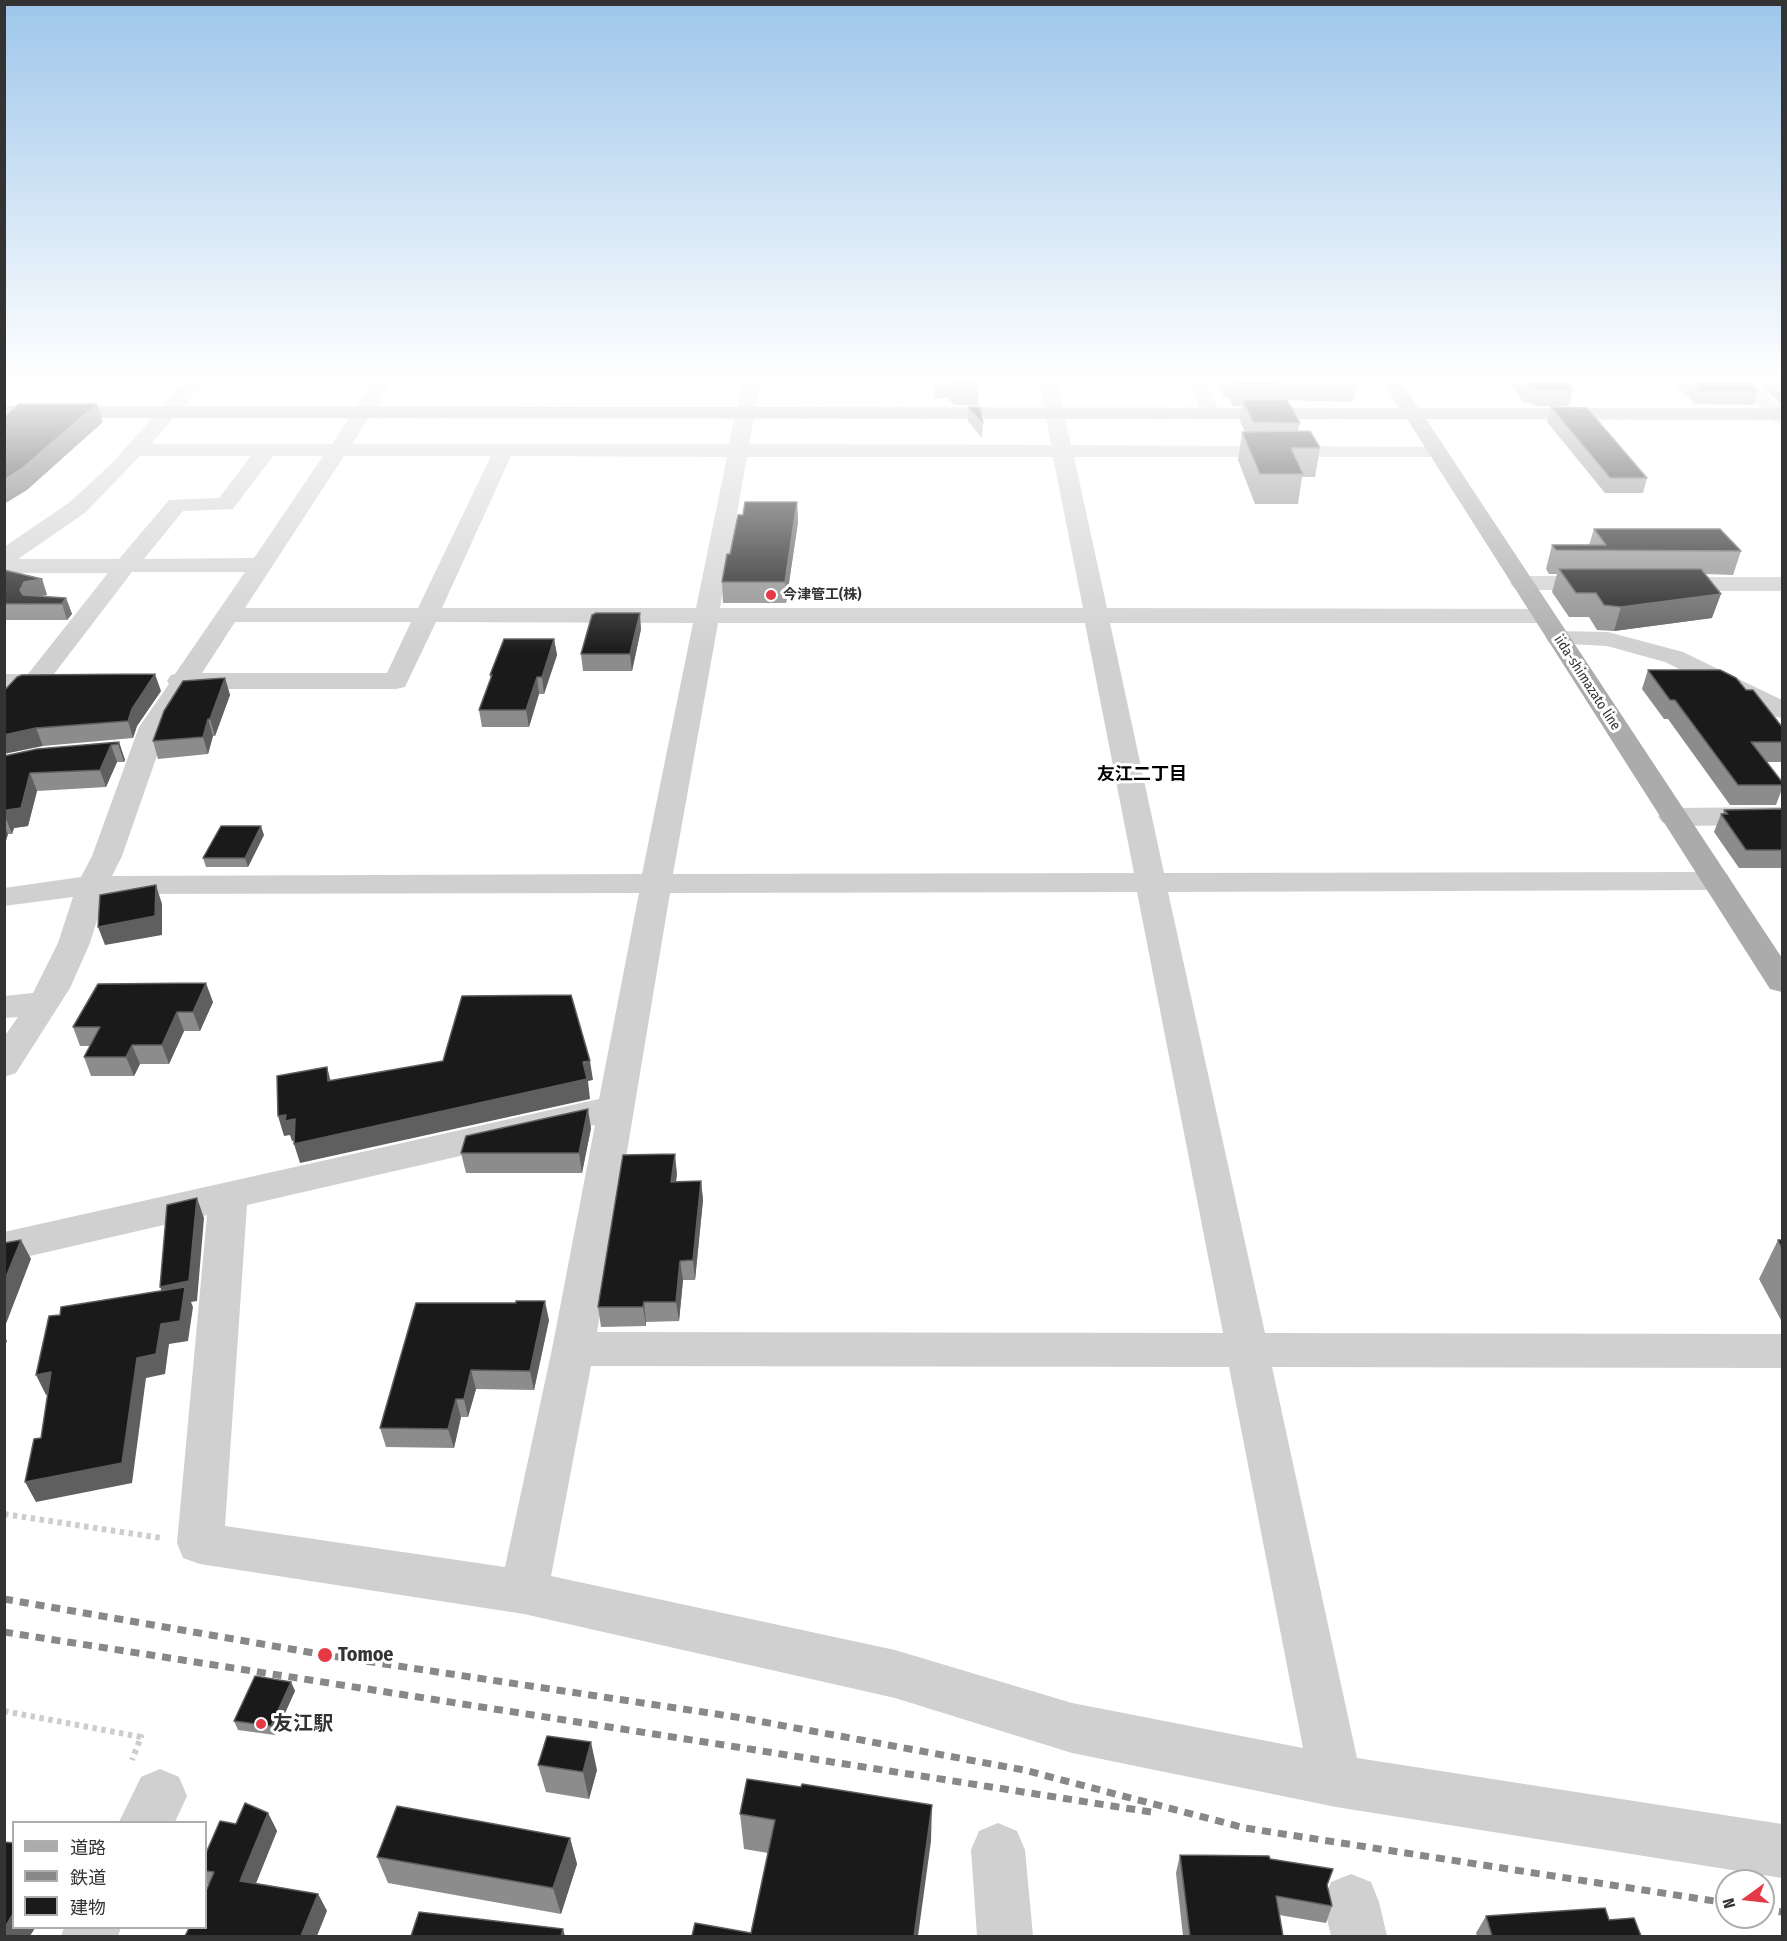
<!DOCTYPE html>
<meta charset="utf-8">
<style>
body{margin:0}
#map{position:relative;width:1787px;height:1941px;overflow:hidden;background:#fff;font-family:"Fira Sans Condensed","Noto Sans JP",sans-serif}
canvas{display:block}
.frame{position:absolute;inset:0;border:6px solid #333;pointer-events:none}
.legend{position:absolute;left:12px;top:1821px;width:195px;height:108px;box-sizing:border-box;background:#fff;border:2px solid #adadad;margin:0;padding:8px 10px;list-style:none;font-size:18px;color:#333}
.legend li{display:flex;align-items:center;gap:12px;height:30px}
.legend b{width:30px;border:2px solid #adadad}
.north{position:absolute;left:1715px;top:1869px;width:60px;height:60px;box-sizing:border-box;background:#fff;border:2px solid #adadad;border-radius:50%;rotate:255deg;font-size:16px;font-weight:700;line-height:24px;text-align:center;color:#333}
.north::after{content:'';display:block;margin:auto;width:21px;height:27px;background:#e63946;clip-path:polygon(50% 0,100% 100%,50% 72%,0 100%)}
</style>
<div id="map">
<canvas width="1787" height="1941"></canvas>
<div class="frame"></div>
<ul class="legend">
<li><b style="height:8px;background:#ababab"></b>道路</li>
<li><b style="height:8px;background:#888"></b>鉄道</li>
<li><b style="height:16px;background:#1a1a1a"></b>建物</li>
</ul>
<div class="north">N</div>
</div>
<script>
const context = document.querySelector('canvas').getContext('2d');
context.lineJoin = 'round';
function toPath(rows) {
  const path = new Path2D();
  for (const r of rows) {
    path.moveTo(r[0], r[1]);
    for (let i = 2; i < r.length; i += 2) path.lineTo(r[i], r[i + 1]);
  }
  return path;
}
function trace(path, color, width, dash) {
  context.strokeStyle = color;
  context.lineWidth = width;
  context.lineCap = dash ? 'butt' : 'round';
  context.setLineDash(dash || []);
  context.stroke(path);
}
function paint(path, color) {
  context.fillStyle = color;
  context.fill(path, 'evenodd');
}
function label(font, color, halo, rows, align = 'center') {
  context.font = font + ' "Fira Sans Condensed","Noto Sans JP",sans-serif';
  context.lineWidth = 6;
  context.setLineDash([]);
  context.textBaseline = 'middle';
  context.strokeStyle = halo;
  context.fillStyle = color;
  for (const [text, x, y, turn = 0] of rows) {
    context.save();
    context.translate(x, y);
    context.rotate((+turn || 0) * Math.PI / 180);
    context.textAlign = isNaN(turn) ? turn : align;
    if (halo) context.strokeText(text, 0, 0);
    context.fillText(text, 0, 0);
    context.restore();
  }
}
const path = toPath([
 [4,1514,161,1538],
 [4,1711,141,1737,132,1760]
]);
const minor = toPath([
 [184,382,204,382,151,444,332,444,373,382,392,382,352,444,729,444,742,382,760,382,749,444,1051,445,1039,382,1057,382,1071,445,1444,447,1447,451,1444,455,1437,457,1074,457,1107,608,1543,609,1552,611,1555,616,1552,621,1543,623,1110,623,1164,873,1716,872,1727,874,1731,881,1727,888,1716,890,1168,892,1265,1333,1782,1334,1782,1368,1272,1367,1357,1758,1782,1824,1782,1878,1336,1807,1072,1753,895,1698,524,1614,200,1564,183,1558,177,1543,207,1215,4,1262,4,1232,599,1099,639,893,105,894,90,943,70,988,16,1073,4,1077,4,1037,18,1017,4,1018,4,996,33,993,58,943,73,897,4,906,4,888,81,877,92,856,139,727,169,684,167,681,171,675,175,674,245,572,132,572,54,674,66,676,70,682,66,688,57,690,4,690,4,674,28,674,108,573,4,573,4,547,70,502,113,462,184,382],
 [140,456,251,456,219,498,169,500,119,559,18,559,86,512,140,456],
 [273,456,323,456,254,558,144,559,183,511,233,509,273,456],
 [344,456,491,456,418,608,245,608,344,456],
 [511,456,727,457,696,608,442,608,511,456],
 [747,457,1053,457,1083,608,720,608,747,457],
 [235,622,411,622,387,673,202,673,235,622],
 [436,622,693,623,642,874,112,876,122,856,167,727,192,689,396,689,405,687,436,622],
 [718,623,1085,623,1134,873,673,874,718,623],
 [1137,892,1223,1333,597,1332,670,893,1137,892],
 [595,1125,552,1349,505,1567,225,1526,247,1205,595,1125],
 [591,1366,1229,1367,1303,1748,1072,1703,895,1650,551,1576,591,1366],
 [1189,382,1207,382,1221,414,1218,418,1204,418,1189,382],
 [1734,382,1754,382,1782,408,1782,424,1775,422,1734,382],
 [1522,576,1601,576,1609,578,1613,583,1609,588,1601,590,1522,590,1514,588,1510,583,1514,578,1522,576],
 [1667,577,1782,577,1782,591,1667,591,1659,589,1655,584,1659,579,1667,577],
 [1558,631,1608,632,1683,652,1782,700,1782,718,1773,716,1665,662,1607,646,1549,643,1546,638,1549,633,1558,631],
 [1782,807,1782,825,1673,826,1663,823,1658,817,1663,811,1673,808,1782,807],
 [160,1769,179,1777,187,1796,175,1822,119,1822,141,1777,160,1769],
 [998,1823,1017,1831,1025,1850,1033,1936,977,1936,971,1850,979,1831,998,1823],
 [1351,1874,1371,1882,1379,1902,1387,1936,1331,1936,1323,1902,1331,1882,1351,1874],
 [64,1928,121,1928,118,1936,61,1936,64,1928]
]);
const major = toPath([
 [1383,382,1402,382,1418,408,1782,408,1782,420,1426,419,1782,958,1782,992,1770,989,1407,419,4,418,4,406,1399,408,1383,382]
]);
const rail = toPath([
 [4,1599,325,1655,736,1717,1024,1770,1245,1828,1727,1903],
 [4,1632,1157,1813],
 [1763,1909,1782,1912]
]);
const wall = toPath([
 [934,382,978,382,978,405,954,405,948,398,934,398],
 [1218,382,1357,382,1353,402,1287,400,1300,423,1298,431,1320,448,1315,477,1302,477,1298,504,1255,504,1238,460,1242,432,1245,432,1240,421,1242,406,1233,406,1229,398,1224,397],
 [1509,382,1574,382,1572,389,1573,390,1569,406,1534,406,1531,403,1524,403],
 [1673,382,1750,382,1758,391,1754,405,1695,404],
 [1757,382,1782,382,1782,405],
 [968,407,983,423,982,438,968,421],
 [1551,407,1647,478,1643,493,1605,493,1547,422],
 [797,502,798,522,786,603,723,603,722,582,743,515],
 [1594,529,1741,551,1733,575,1705,574,1712,618,1614,631,1597,630,1589,617,1569,617,1552,592,1557,574,1549,574,1546,569,1552,545,1589,545],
 [4,570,42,579,47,595,40,596,66,598,72,614,67,620,4,620],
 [641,629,632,671,583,671,581,654],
 [554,639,557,655,544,694,539,694,529,727,482,727,479,710,491,679,490,675],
 [1648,670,1746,690,1782,727,1782,762,1767,762,1782,782,1782,789,1776,805,1730,805,1668,719,1664,719,1642,689],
 [225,678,230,695,215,736,213,736,208,754,158,759,153,741],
 [4,691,161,691,137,726,133,738,43,746],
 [119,742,125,760,124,762,117,762,106,787,37,791,28,826,14,828,12,834,8,834,4,847,4,756],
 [1782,809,1782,868,1739,868,1714,832,1721,814,1723,814,1724,810],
 [264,835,248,867,206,867,203,858],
 [213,1002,200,1031,184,1031,169,1064,140,1064,134,1076,91,1076,84,1057,90,1046,80,1046,73,1027],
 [591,1128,582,1173,466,1173,461,1153],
 [677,1174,676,1182,701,1181,703,1200,695,1280,683,1280,679,1321,646,1322,646,1326,601,1327,598,1307],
 [1778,1240,1782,1240,1782,1322,1759,1279],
 [549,1320,534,1390,476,1389,468,1417,461,1417,454,1448,386,1447,380,1428],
 [291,1682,295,1691,275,1735,238,1730,234,1721],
 [538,1765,597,1770,589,1799,546,1792],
 [268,1813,277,1831,256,1883,318,1894,327,1911,208,1886,206,1882,206,1853,236,1824],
 [740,1814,931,1841,751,1933,768,1853,744,1849],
 [570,1838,577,1864,561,1914,388,1883,377,1857],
 [1180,1855,1270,1859,1327,1885,1332,1906,1326,1923,1279,1915,1283,1936,1183,1936,1176,1873],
 [1486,1916,1641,1936,1477,1936,1476,1933]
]);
const shadedWall = toPath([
 [97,404,103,422,27,490,4,504,4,480],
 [797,502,798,522,786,603,785,582],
 [42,579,47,595,29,598,26,605,20,590,24,582],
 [1721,594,1712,618,1614,631,1621,607],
 [66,598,72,614,67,620,62,604],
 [640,613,641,629,632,671,630,654],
 [554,639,557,655,544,694,542,677],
 [155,674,161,691,137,726,133,738,128,721,132,709],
 [537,677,539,694,529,727,526,710],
 [225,678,230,695,215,736,210,719],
 [208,719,213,736,208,754,203,737],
 [36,728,43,746,4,754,4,735],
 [119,742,125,760,124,762,118,744],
 [111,745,117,762,106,787,100,770],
 [30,773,37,791,28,826,14,828,12,834,5,816,7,810],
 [4,825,8,834,4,847],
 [261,826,264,835,248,867,245,858],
 [156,885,162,904,162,935,105,945,98,927],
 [206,983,213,1002,200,1031,193,1012],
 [177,1012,184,1031,169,1064,162,1045],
 [132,1045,140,1064,134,1076,126,1057],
 [590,1061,593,1080,588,1081,590,1099,300,1163,294,1144],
 [327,1067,332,1086,328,1081],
 [588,1109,591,1128,582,1173,579,1153],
 [286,1115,295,1119,301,1139,292,1141,290,1135,284,1136,278,1116],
 [675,1154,677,1174,673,1202,671,1182],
 [701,1181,703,1200,695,1280,693,1260],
 [197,1198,204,1218,197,1301,191,1302,193,1307,188,1341,169,1344,165,1374,146,1378,132,1483,36,1502,25,1482,137,1358,169,1306,160,1287],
 [21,1240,31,1259,4,1329,4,1282],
 [680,1261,683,1280,679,1321,676,1302],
 [545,1301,549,1320,534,1390,530,1371],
 [644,1302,646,1322,646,1326,643,1307],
 [4,1336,7,1341,4,1348],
 [471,1370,476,1389,468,1417,464,1399],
 [51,1372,61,1392,46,1395,36,1375],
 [456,1399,461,1417,454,1448,448,1429],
 [291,1682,295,1691,275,1735,271,1726],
 [591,1742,597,1770,589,1799,583,1772],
 [932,1805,931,1841,918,1936,914,1936],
 [268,1813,277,1831,250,1898,240,1881],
 [570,1838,577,1864,561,1914,553,1888],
 [318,1894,327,1911,317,1936,301,1936],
 [14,1912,14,1928,35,1928,30,1936,4,1936,4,1929],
 [563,1929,565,1936,561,1936]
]);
const building = toPath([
 [953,382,978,382,978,384,955,384,953,382],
 [1234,382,1277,382,1278,385,1236,385,1234,382],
 [1524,382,1566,382,1573,390,1537,390,1535,387,1528,387,1524,382],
 [1691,382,1750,382,1758,391,1700,391,1691,382],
 [1777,382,1782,382,1782,388,1777,382],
 [1243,400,1287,400,1300,423,1253,422,1243,400],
 [19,404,97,404,20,470,4,480,4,417,19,404],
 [968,407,980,407,983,423,968,407],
 [1551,407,1587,408,1647,478,1610,478,1551,407],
 [1310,431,1320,448,1291,448,1303,474,1260,474,1242,432,1310,431],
 [745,502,797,502,785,582,722,582,727,554,730,554,738,515,743,515,745,502],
 [1594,529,1720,529,1741,551,1556,550,1552,545,1606,545,1594,529],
 [1559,569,1701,569,1721,594,1621,607,1604,605,1596,593,1576,593,1559,569],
 [4,570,42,579,24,582,20,590,23,595,66,598,62,604,4,604,4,570],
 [596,613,640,613,630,654,581,654,592,615,596,613],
 [504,639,554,639,542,677,537,677,526,710,479,710,492,675,490,675,504,639],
 [1648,670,1720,670,1736,678,1746,690,1753,690,1782,727,1782,742,1751,742,1782,782,1782,785,1738,785,1675,700,1670,700,1648,670],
 [155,674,132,709,128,721,36,728,4,735,4,691,17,677,22,675,155,674],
 [225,678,210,719,208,719,203,737,153,741,164,711,183,681,225,678],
 [119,742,118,744,111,745,100,770,30,773,21,808,7,810,4,816,4,756,37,749,119,742],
 [1782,809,1782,850,1746,850,1721,814,1728,814,1724,810,1782,809],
 [221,826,261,826,245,858,203,858,221,826],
 [156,885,155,916,98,927,100,895,156,885],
 [206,983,193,1012,177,1012,162,1045,132,1045,126,1057,84,1057,100,1027,73,1027,98,984,206,983],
 [571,995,590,1061,583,1062,587,1079,294,1144,295,1119,285,1121,286,1115,278,1116,277,1076,327,1067,328,1081,443,1061,462,996,571,995],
 [588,1109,579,1153,461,1153,466,1136,588,1109],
 [675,1154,671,1182,701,1181,693,1260,680,1261,676,1302,644,1302,643,1307,598,1307,623,1155,675,1154],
 [197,1198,189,1281,160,1287,167,1205,197,1198],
 [21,1240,4,1282,4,1243,21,1240],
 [1778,1240,1782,1240,1782,1248,1778,1240],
 [185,1287,180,1321,161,1324,156,1354,137,1358,122,1463,25,1482,34,1439,41,1438,51,1372,36,1375,49,1316,60,1315,61,1307,185,1287],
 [516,1301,545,1301,530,1371,471,1370,464,1399,456,1399,448,1429,380,1428,416,1303,516,1303,516,1301],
 [255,1676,291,1682,271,1726,234,1721,255,1676],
 [547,1736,591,1742,583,1772,538,1765,547,1736],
 [747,1779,801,1787,802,1784,932,1805,914,1936,692,1936,695,1923,751,1933,775,1820,740,1814,747,1779],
 [245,1803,268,1813,240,1881,318,1894,301,1936,185,1936,189,1928,206,1928,206,1891,214,1872,206,1871,206,1853,220,1821,236,1824,245,1803],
 [397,1806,570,1838,553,1888,377,1857,397,1806],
 [4,1842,14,1843,14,1912,4,1929,4,1842],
 [1180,1855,1269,1856,1270,1859,1333,1869,1327,1885,1332,1906,1276,1896,1283,1936,1190,1936,1180,1855],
 [1605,1908,1609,1920,1634,1918,1641,1936,1492,1936,1486,1916,1605,1908],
 [419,1912,563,1929,561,1936,411,1936,419,1912]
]);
const markers = [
 [771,595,6,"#e63946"],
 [325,1655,8,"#e63946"],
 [261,1724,6,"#e63946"]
];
const farPoinames = [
 ["今津管工(株)",783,595]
];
const farStreetnames = [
 ["iida-shimazato line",1587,683,57]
];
const neighbourhoodNames = [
 ["友江二丁目",1142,775]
];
const nearPoinames = [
 ["Tomoe",338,1655],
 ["友江駅",273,1724]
];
trace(path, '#cdcdcd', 6, [4.5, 4.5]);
paint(minor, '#d0d0d0');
paint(major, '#ababab');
trace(rail, '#888', 7, [9, 7]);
paint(wall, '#8c8c8c');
paint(shadedWall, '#5f5f5f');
paint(building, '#1a1a1a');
trace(building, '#5f5f5f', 1.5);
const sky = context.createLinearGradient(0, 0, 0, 654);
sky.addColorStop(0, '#9ec6ea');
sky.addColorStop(0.58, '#fff');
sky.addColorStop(1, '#ffffff00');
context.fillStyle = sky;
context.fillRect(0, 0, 1787, 654);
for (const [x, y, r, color] of markers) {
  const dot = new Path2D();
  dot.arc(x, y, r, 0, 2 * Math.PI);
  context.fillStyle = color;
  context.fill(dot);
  trace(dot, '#fff', 2);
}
label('bold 14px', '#333', '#fff', farPoinames, 'left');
label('14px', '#333', '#fff', farStreetnames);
label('bold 18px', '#000', '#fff', neighbourhoodNames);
label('bold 20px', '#333', '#fff', nearPoinames, 'left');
</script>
